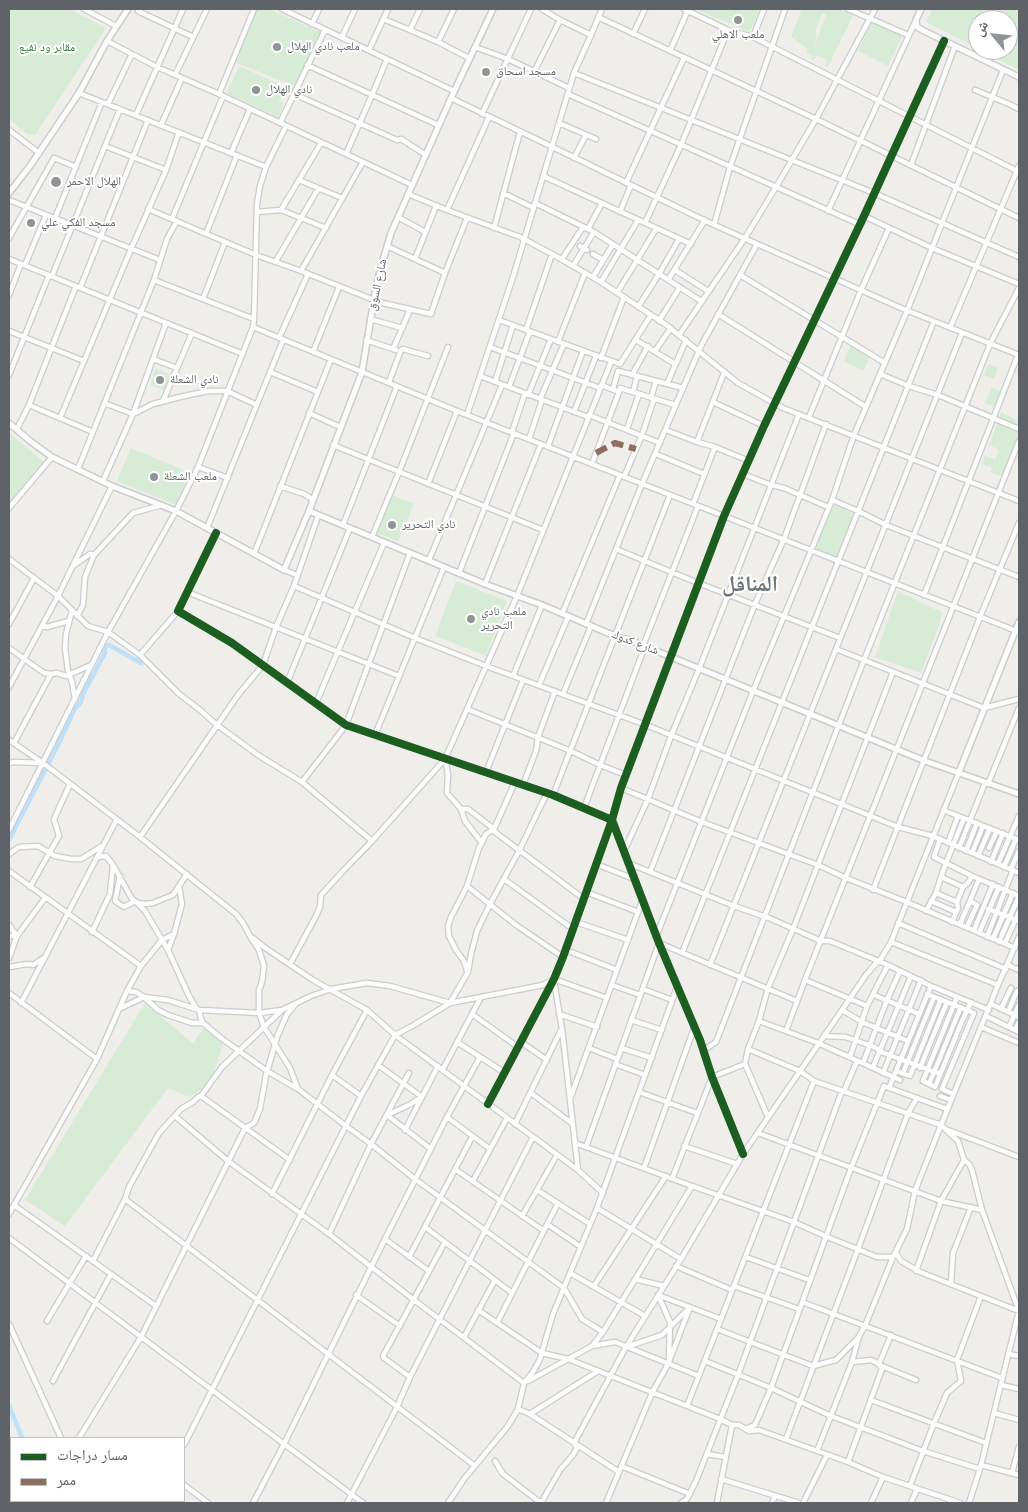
<!DOCTYPE html>
<meta charset="utf-8">
<style>
body{margin:0}
#map{position:relative;width:1028px;height:1512px;overflow:hidden;background:#efeeea;font-family:Poppins,"Noto Naskh Arabic",sans-serif}
canvas{display:block}
.frame{position:absolute;inset:0;border:10px solid #5f6368;pointer-events:none}
.legend{position:absolute;left:10px;top:1437px;width:175px;height:65px;box-sizing:border-box;background:#fff;border:1px solid #bfc1c3;margin:0;padding:6px 9px;list-style:none;font-size:15px;color:#5f6368}
.legend li{display:flex;align-items:center;gap:10px;height:25px}
.legend b{width:25px;border:1px solid #bfc1c3}
.north{position:absolute;left:968px;top:10px;width:50px;height:50px;box-sizing:border-box;background:#fff;border:1px solid #bfc1c3;border-radius:50%;rotate:298deg;font-size:14px;font-weight:700;line-height:20px;text-align:center;color:#5f6368}
.north::after{content:'';display:block;margin:auto;width:18px;height:22px;background:#919496;clip-path:polygon(50% 0,100% 100%,50% 72%,0 100%)}
</style>
<div id="map">
<canvas width="1028" height="1512"></canvas>
<div class="frame"></div>
<ul class="legend">
<li><b style="height:6px;background:#1b5e20"></b>مسار دراجات</li>
<li><b style="height:6px;background:#8d6e63"></b>ممر</li>
</ul>
<div class="north">ش</div>
</div>
<script>
const context = document.querySelector('canvas').getContext('2d');
context.lineJoin = 'round';
function paint(path, color) {
  context.fillStyle = color;
  context.fill(path, 'evenodd');
}
function toPath(rows) {
  const path = new Path2D();
  for (const r of rows) {
    path.moveTo(r[0], r[1]);
    for (let i = 2; i < r.length; i += 2) path.lineTo(r[i], r[i + 1]);
  }
  return path;
}
function trace(path, color, width, dash) {
  context.strokeStyle = color;
  context.lineWidth = width;
  context.lineCap = dash ? 'butt' : 'round';
  context.setLineDash(dash || []);
  context.stroke(path);
}
function label(font, color, halo, rows, align = 'center') {
  context.font = font + ' Poppins,"Noto Naskh Arabic",sans-serif';
  context.lineWidth = 4;
  context.setLineDash([]);
  context.textBaseline = 'middle';
  context.strokeStyle = halo;
  context.fillStyle = color;
  for (const [text, x, y, turn = 0] of rows) {
    context.save();
    context.translate(x, y);
    context.rotate((+turn || 0) * Math.PI / 180);
    context.textAlign = isNaN(turn) ? turn : align;
    if (halo) context.strokeText(text, 0, 0);
    context.fillText(text, 0, 0);
    context.restore();
  }
}
const green = toPath([
 [9,9,70,9,106,28,35,135,27,134,9,119],
 [257,9,269,9,321,32,295,86,234,62],
 [695,9,760,9,750,32],
 [802,9,838,9,853,15,828,67,824,66,827,60,817,55,814,60,811,59,812,56,806,52,808,49,791,37],
 [822,13,826,15,814,48,817,34,815,33],
 [932,9,1019,9,1019,70,981,50,1008,50,1008,20,978,20,978,48,926,22],
 [872,22,902,36,888,66,858,51],
 [239,66,286,87,279,101,284,103,278,117,227,93],
 [851,344,870,357,863,371,844,361],
 [988,364,998,368,994,379,984,375],
 [156,369,170,375,164,390,150,385],
 [992,387,1003,392,996,407,985,403],
 [1001,412,1015,419,1019,428,998,419],
 [998,423,1019,432,1019,438,1003,477,990,472,992,468,982,463,985,456,995,460,999,450,989,445],
 [9,433,44,462,9,504],
 [131,448,190,473,176,505,117,481],
 [392,495,414,504,398,541,376,533],
 [832,505,855,514,838,558,813,548],
 [456,581,507,601,486,656,435,636],
 [898,591,943,613,921,673,875,657],
 [145,1003,193,1044,203,1028,224,1042,210,1084,189,1097,168,1088,65,1226,25,1200]
]);
const canal = toPath([
 [9,840,59,743,74,710,81,702,83,694,105,653,104,650,106,646,109,645,141,663],
 [9,1405,22,1438],
 [9,1441,11,1446],
 [34,1501,35,1503],
 [48,1501,49,1503]
]);
const minor = toPath([
 [84,9,116,26],
 [282,9,454,91],
 [420,9,410,30,438,42,469,58],
 [542,9,560,20,591,35],
 [684,9,728,30,753,37,1019,172],
 [848,9,908,35],
 [138,11,193,37],
 [598,17,816,119,1019,218],
 [383,19,410,30],
 [312,24,319,9],
 [633,34,645,9],
 [342,37,355,9],
 [753,37,764,9],
 [107,41,157,67,219,94,412,185],
 [438,42,454,9],
 [475,47,508,59,569,88],
 [369,50,388,9],
 [670,51,688,10],
 [307,65,438,125],
 [534,72,560,20],
 [574,73,874,193,1019,257],
 [175,75,207,9],
 [975,90,1009,104,1019,109],
 [79,93,266,167],
 [219,94,254,9],
 [294,94,397,140,401,139,426,155],
 [568,94,859,224],
 [451,98,710,223,901,308,1019,355],
 [108,104,132,54],
 [482,114,531,9],
 [136,115,183,9],
 [280,123,325,30],
 [559,123,596,139],
 [161,125,182,78],
 [286,126,266,167,260,186,257,204,254,319,253,327,198,467,176,511,108,632,140,655,178,693,200,710,217,725,258,755,302,782,372,841],
 [9,130,39,153],
 [105,146,166,170],
 [231,153,250,109],
 [346,154,372,95,387,59],
 [574,158,586,135],
 [911,165,955,46],
 [543,176,691,244],
 [299,180,342,198],
 [626,183,684,58],
 [503,193,534,208],
 [408,194,447,210,520,237,552,254,601,282,665,324,738,383,783,408,1019,501],
 [9,200,160,260],
 [535,203,594,232,701,301],
 [148,209,256,255,301,271,374,300],
 [281,210,321,143],
 [447,210,489,117],
 [828,211,916,20],
 [257,212,281,210,326,228],
 [620,212,631,185],
 [864,216,932,248,1019,284],
 [398,217,425,232],
 [55,218,102,102],
 [172,219,223,96],
 [645,223,681,145,728,30],
 [714,225,730,167,785,9],
 [494,228,520,132],
 [588,229,602,203],
 [206,234,237,155],
 [9,238,54,158,76,167],
 [387,246,445,273,467,218],
 [580,246,587,250],
 [593,254,603,260],
 [9,259,243,354],
 [415,259,436,206],
 [562,259,583,227],
 [276,261,318,189],
 [25,265,46,215],
 [573,266,594,232],
 [675,270,708,291],
 [301,271,363,162],
 [740,275,885,363],
 [52,276,120,109],
 [593,277,613,244],
 [154,280,254,319],
 [668,280,705,220],
 [601,282,638,220],
 [80,288,148,120],
 [617,293,656,229],
 [9,295,21,264],
 [203,299,225,242],
 [374,301,431,314,445,273],
 [638,307,659,274,679,239],
 [718,314,866,407],
 [370,319,402,328],
 [499,320,620,364,651,315],
 [659,321,680,287],
 [253,327,457,411,1019,632],
 [950,328,1019,166],
 [526,330,552,254],
 [9,331,84,361],
 [679,335,745,238,776,187,816,119,875,9],
 [279,338,308,274],
 [366,340,396,350],
 [636,340,675,364],
 [558,342,585,273],
 [490,347,600,388],
 [393,349,410,310],
 [655,351,671,328],
 [313,352,339,287],
 [601,358,624,297],
 [153,359,177,368],
 [270,372,318,392],
 [880,374,909,386,938,395,1019,429],
 [9,375,49,275],
 [632,375,648,346],
 [480,376,588,417],
 [389,382,401,350,403,349,428,356],
 [495,382,513,325],
 [667,384,686,340],
 [601,385,619,392,620,388,675,405],
 [509,387,530,331],
 [613,389,618,371,683,388],
 [633,392,637,376],
 [528,395,551,339],
 [651,398,656,381],
 [540,399,564,344],
 [163,401,192,333],
 [713,402,764,426],
 [104,403,133,414,153,404,180,397,208,391,227,391,257,405],
 [29,405,93,432],
 [574,412,596,356],
 [309,413,340,427],
 [467,415,513,277,574,73,591,35,602,9],
 [589,415,660,443],
 [809,417,861,290,889,228],
 [60,418,131,249,166,170,179,132],
 [17,429,29,405,76,286],
 [627,429,639,394],
 [666,430,697,442,715,447,749,461],
 [512,432,525,393],
 [529,439,542,400],
 [697,442,724,373],
 [333,445,543,530],
 [548,446,583,351],
 [656,454,704,474],
 [592,464,619,392],
 [198,467,228,478],
 [78,469,154,280,167,239,177,221],
 [743,474,771,485,784,488,828,507],
 [624,477,642,435,654,399],
 [103,481,133,414,166,323],
 [428,484,457,411],
 [280,486,304,494,312,499],
 [832,500,858,511,886,525,1019,577],
 [693,504,715,447],
 [9,508,52,457],
 [343,525,397,386],
 [207,528,283,340],
 [216,533,178,611,232,643,346,725,553,795,612,820,659,943,700,1040,712,1077,743,1154],
 [372,537,399,472,448,347],
 [616,549,698,583,840,638],
 [254,554,331,359],
 [9,559,58,596,88,626,108,632,9,830],
 [429,560,502,385],
 [73,566,90,554,94,555],
 [284,570,297,575],
 [459,573,514,433],
 [485,584,541,444],
 [294,586,415,638,486,666,646,725,898,827,933,836,1019,873],
 [187,592,399,676],
 [924,595,1018,355],
 [72,610,66,634,65,648,68,671,72,682,75,699],
 [562,614,620,475],
 [77,616,83,605,85,577,94,555,133,513,162,505],
 [9,624,34,578],
 [586,624,642,484,701,346,757,244],
 [42,626,47,627,69,621],
 [643,646,698,506],
 [9,648,44,673,51,674,57,673,66,676,91,665],
 [836,649,984,708,1019,699],
 [140,655,178,611],
 [513,676,542,605],
 [287,683,350,528],
 [539,685,568,617],
 [9,687,58,596,112,486],
 [563,694,591,626],
 [316,703,384,543],
 [467,709,571,751,600,765,626,775],
 [375,735,444,567],
 [9,740,43,763,140,837,236,914,243,923,250,936,259,950,264,966,262,982,259,990,259,1013,199,1010,168,1000,144,997,136,992,127,991],
 [14,743,51,674],
 [445,759,448,774,447,793,461,809,465,821,482,843],
 [9,763,15,762,42,763],
 [486,772,523,680],
 [302,782,346,725,410,553],
 [515,782,494,829,495,832,584,899],
 [988,784,1019,708],
 [523,785,536,751,538,737,555,691],
 [621,788,702,822,818,865,846,878,909,903,1015,948],
 [553,795,670,495],
 [584,808,645,646],
 [461,809,468,809,494,829,486,834,479,848,467,886,451,917,448,926,449,936,456,950,464,961,467,971],
 [943,810,1019,840],
 [140,837,238,695,263,665,276,627,294,586,318,516],
 [940,839,934,857,946,863,964,818],
 [948,843,958,816],
 [959,848,985,783],
 [989,848,997,831],
 [624,851,648,799,671,736,699,669,799,414],
 [966,851,977,823],
 [972,853,983,826],
 [9,854,19,847,38,846,55,856,71,859,81,859,102,846],
 [978,856,990,828],
 [991,862,1003,833],
 [628,863,734,906,769,918,821,941,830,941,888,965,931,986,989,1010],
 [596,864,634,879],
 [998,864,1019,816],
 [113,865,132,899,138,903,145,904,153,903,173,895,187,874],
 [1004,867,1016,839],
 [1011,869,1019,851],
 [9,871,141,966],
 [650,872,755,604,784,539,826,424],
 [120,876,115,901,124,907,135,901,145,911,168,950],
 [941,877,946,863,972,876,1019,896],
 [504,879,573,929],
 [467,886,516,925,563,957],
 [30,887,59,836,54,819,70,784],
 [963,887,968,883,972,876],
 [873,890,980,617,1019,523],
 [586,892,638,912],
 [931,901,956,912],
 [988,909,1019,921],
 [926,911,936,893,941,877,963,887,957,902,936,893],
 [576,922,628,940],
 [952,922,958,908,957,902],
 [898,923,1006,969],
 [960,924,970,901],
 [9,925,17,936],
 [967,927,977,905,970,901,979,879],
 [974,930,993,884],
 [92,932,110,894,113,865,106,856,97,857],
 [979,933,999,887],
 [9,936,17,936],
 [656,937,753,691,832,500,854,435,907,311,1003,70],
 [987,937,1013,870],
 [253,938,264,947,313,980,367,1010,395,1035,578,1170,603,1193],
 [993,939,1013,893],
 [891,942,998,985],
 [999,942,1019,896],
 [1005,943,1019,912],
 [566,950,617,970],
 [682,953,934,321],
 [9,958,17,936,45,898],
 [879,962,891,942,959,772],
 [290,964,316,916,320,907,321,895,343,871,372,841,445,759,517,596,611,362],
 [710,965,962,333],
 [1008,965,1019,970],
 [9,967,27,964,33,965,45,957],
 [805,980,867,1006],
 [554,981,562,1029,578,1170],
 [612,985,640,995],
 [643,989,672,1000],
 [9,993,97,1059],
 [927,994,974,1013,942,1089,953,1094],
 [874,995,919,1014],
 [957,997,923,1081,935,1087,962,1021,971,1002],
 [21,1003,117,819],
 [991,1004,1019,1017],
 [119,1009,144,997,158,1010,168,1015,192,1023,203,1023,201,1019,199,1010,196,1008,189,996,168,950,174,934],
 [1001,1009,1011,988],
 [842,1010,862,1022,908,1041],
 [1008,1012,1017,991],
 [472,1014,518,1047],
 [559,1014,597,1027],
 [986,1016,1019,1032],
 [631,1020,662,1030],
 [759,1021,818,1043,849,1057,851,1054,867,1006,888,965],
 [203,1023,221,1038,267,1071,298,1089],
 [981,1027,1019,1043],
 [1009,1027,1019,1005],
 [1015,1030,1019,1022],
 [786,1031,805,980,1019,441],
 [824,1036,846,1037,874,1047,884,1053,940,1074],
 [457,1042,505,1073],
 [521,1042,547,1060],
 [589,1048,617,1059],
 [621,1048,652,1058],
 [748,1049,800,1071,814,1081,941,1125,958,1141,964,1160,969,1164,972,1170,982,1210,1019,1311,980,1469,969,1503],
 [704,1050,716,1042,864,660,990,344,1019,288],
 [849,1057,900,1080],
 [863,1063,887,1000,900,971],
 [615,1064,645,1075],
 [745,1064,768,1117],
 [378,1065,422,1097,409,1105,387,1115,431,1149],
 [873,1067,911,976],
 [920,1068,947,1002],
 [443,1069,481,997],
 [896,1071,910,1076,941,999],
 [883,1073,921,980],
 [903,1073,934,997],
 [332,1075,361,1096],
 [929,1084,961,1007],
 [889,1088,931,986],
 [844,1091,857,1061],
 [639,1092,697,1113],
 [531,1093,573,1124],
 [201,1096,222,1067,281,1011],
 [940,1096,951,1100],
 [570,1099,642,901],
 [488,1104,554,979,563,957,612,820,621,788,724,516,764,426,864,216,944,41],
 [175,1116,228,1161,329,1234,414,1300,524,1383],
 [447,1117,490,1149],
 [515,1124,561,1030],
 [405,1130,438,1066],
 [948,1130,1019,1157],
 [758,1133,941,1201,982,1210],
 [575,1143,692,1186,794,1222,825,1236,877,1257,893,1257],
 [684,1146,737,1164],
 [586,1147,659,943,797,1001],
 [644,1168,694,1028],
 [455,1169,544,1231],
 [672,1179,712,1077,745,1064,748,1049,759,1021,768,988,793,929,893,672],
 [473,1181,507,1118],
 [537,1190,590,1224],
 [272,1194,332,1075,367,1010],
 [125,1199,475,1466],
 [14,1205,156,1306],
 [597,1208,681,1259],
 [9,1214,97,1059,127,991,141,966,162,940,174,934,182,904,179,886],
 [522,1216,557,1155],
 [547,1224,581,1247],
 [425,1227,512,1293],
 [329,1234,371,1144,409,1073],
 [9,1238,363,1503],
 [385,1239,429,1271],
 [896,1253,901,1261,920,1272,1019,1311],
 [409,1257,472,1137],
 [746,1257,809,1280],
 [93,1261,125,1199,129,1187,159,1133,181,1109,193,1102,198,1097,201,1096,290,1160],
 [676,1266,732,1290],
 [916,1271,941,1201,964,1160],
 [570,1273,645,1316],
 [635,1279,664,1286],
 [951,1284,953,1253,971,1207],
 [594,1286,666,1176],
 [734,1286,799,1309],
 [356,1295,400,1326],
 [658,1295,670,1322,669,1359],
 [658,1295,721,1319],
 [802,1302,1002,1378],
 [478,1310,542,1353,568,1359,720,1419,732,1425,739,1425,749,1431,759,1430,848,1462,883,1477,960,1503],
 [47,1321,86,1256],
 [497,1323,558,1203],
 [9,1324,61,1438],
 [717,1329,813,1366,836,1360,859,1337],
 [603,1332,582,1319,564,1288,415,1179,371,1144,346,1126,298,1089,290,1068,264,1027,259,1013,282,1010,311,996,331,989,367,983,390,986,450,1003,543,985,554,979,607,998],
 [464,1337,495,1280],
 [592,1346,615,1342,699,1376],
 [626,1347,662,1335,687,1310],
 [1008,1354,1019,1356],
 [705,1361,771,1388,831,1416,923,1451,980,1469],
 [879,1364,891,1335],
 [882,1366,916,1380],
 [410,1377,384,1358,383,1356,445,1242],
 [53,1381,111,1274],
 [528,1381,592,1346,603,1332,692,1186],
 [1001,1385,1019,1389],
 [871,1400,986,1443],
 [687,1406,814,1081],
 [518,1409,530,1414,619,1472],
 [994,1413,1019,1420],
 [530,1414,598,1371],
 [745,1429,755,1425,771,1388,851,1168,884,1086,947,1109],
 [79,1438,141,1337,245,1128,254,1123,260,1109,266,1075,277,1037,287,1014,295,1005],
 [786,1439,858,1249,908,1113,917,1098],
 [184,1445,361,1096,395,1035,414,1025,450,1003,468,972,471,954,477,931,490,904,519,851,547,793],
 [817,1451,852,1362,859,1336,865,1326,893,1257,907,1229,915,1191,941,1125,998,985,1019,937],
 [707,1454,725,1457],
 [495,1461,503,1474,541,1503],
 [848,1462,882,1369,879,1364,871,1360,852,1362],
 [981,1465,1019,1475],
 [621,1466,690,1494],
 [1012,1473,1019,1447],
 [721,1479,799,1503],
 [184,1485,208,1503],
 [910,1486,934,1423,947,1393,961,1381,957,1360,981,1296],
 [88,1501,90,1503],
 [153,1503,154,1501],
 [253,1503,284,1444,385,1239,447,1117,480,1057],
 [347,1503,397,1407,410,1377,533,1137],
 [448,1503,464,1479,508,1426,518,1409,524,1383,533,1372,540,1359,553,1314,597,1208,677,987],
 [541,1503,560,1470,573,1455,577,1448,574,1443,626,1347,681,1259,743,1154,842,1010,866,975,878,961],
 [606,1503,652,1393,668,1364,690,1307],
 [681,1503,687,1499,696,1481,738,1375,842,1091],
 [717,1503,732,1425],
 [772,1503,775,1496],
 [803,1503,827,1455],
 [871,1503,883,1477],
 [911,1503,917,1489]
]);
const tertiary = toPath([
 [921,9,916,20,917,27,924,31,1019,77],
 [9,193,30,166,79,93,107,41,128,9],
 [9,423,30,441,52,457,112,486,176,511,284,570,309,511,362,372,375,293,381,267,391,233,451,98,493,9],
 [309,511,485,584,542,605,615,636,632,641,925,761,1019,794],
 [959,772,1019,622]
]);
const quiet = toPath([
 [596,453,615,443,636,449]
]);
const cycleway = toPath([
 [216,533,178,611,232,643,346,725,553,795,612,820,659,943,700,1040,712,1077,743,1154],
 [488,1104,554,979,563,957,612,820,621,788,724,516,764,426,864,216,944,41]
]);
const markers = [
 [738,20,5,"#919496"],
 [277,47,5,"#919496"],
 [486,72,5,"#919496"],
 [256,90,5,"#919496"],
 [56,182,6,"#919496"],
 [31,223,5,"#919496"],
 [160,380,5,"#919496"],
 [154,477,5,"#919496"],
 [392,525,5,"#919496"],
 [471,619,5,"#919496"]
];
const poiNames = [
 ["ملعب الاهلي",738,35,"center"],
 ["ملعب نادي الهلال",287,47],
 ["مسجد اسحاق",496,72],
 ["نادي الهلال",266,90],
 ["الهلال الاحمر",67,182],
 ["مسجد الفكي علي",41,223],
 ["نادي الشعلة",170,380],
 ["ملعب الشعلة",164,477],
 ["نادي التحرير",402,525],
 ["ملعب نادي",481,612],
 ["التحرير",481,626]
];
const parkNames = [
 ["مقابر ود نفيع",47,48]
];
const streetNames = [
 ["شارع السوق",378,285,-78],
 ["شارع كدوك",635,643,21]
];
const townNames = [
 ["المناقل",750,585]
];
paint(green, '#d8ebd6');
trace(canal, '#bfe0f9', 4.5);
trace(minor, '#cbcccc', 7);
trace(tertiary, '#cbcccc', 8);
trace(minor, '#fdfcfc', 4.5);
trace(tertiary, '#fdfcfc', 5);
trace(quiet, '#8d6e63', 6, [12, 6]);
trace(cycleway, '#1b5e20', 8);
for (const [x, y, r, color] of markers) {
  const dot = new Path2D();
  dot.arc(x, y, r, 0, 2 * Math.PI);
  context.fillStyle = color;
  context.fill(dot);
  trace(dot, '#fff', 2);
}
label('12px', '#5f6368', '#fff', poiNames, 'left');
label('12px', '#348238', '#fff', parkNames);
label('12px', '#5f6368', '#fff', streetNames);
label('bold 22px', '#70757a', '#fff', townNames);
</script>
